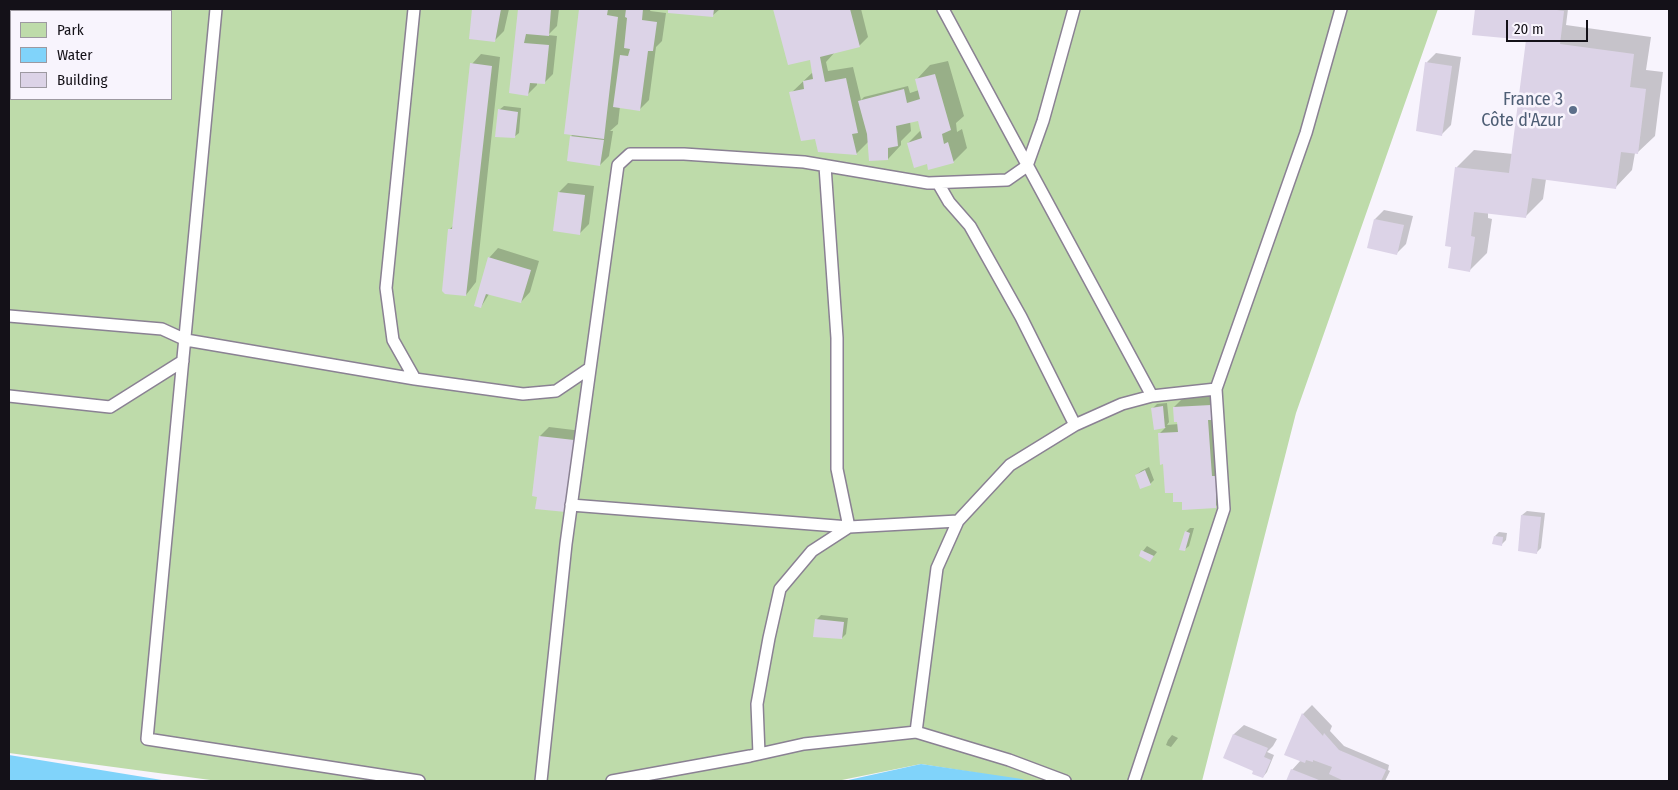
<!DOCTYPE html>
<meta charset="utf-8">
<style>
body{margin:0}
#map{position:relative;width:1678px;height:790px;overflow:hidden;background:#f8f4fd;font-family:"Fira Sans Condensed",sans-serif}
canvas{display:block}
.frame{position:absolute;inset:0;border:10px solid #141118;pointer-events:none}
.legend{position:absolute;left:10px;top:10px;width:162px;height:90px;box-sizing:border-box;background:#f8f4fd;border:1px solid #9d99a1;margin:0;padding:6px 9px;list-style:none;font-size:15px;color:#141118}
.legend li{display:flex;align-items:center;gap:10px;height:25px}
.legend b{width:25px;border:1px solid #9d99a1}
.scale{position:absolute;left:1506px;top:20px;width:82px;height:22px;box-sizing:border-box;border:2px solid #141118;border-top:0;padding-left:6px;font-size:15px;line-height:18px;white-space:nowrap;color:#141118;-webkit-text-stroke:4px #f8f4fd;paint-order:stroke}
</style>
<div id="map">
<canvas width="1678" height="790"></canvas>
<div class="frame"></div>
<ul class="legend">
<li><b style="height:14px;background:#bedbaa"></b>Park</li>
<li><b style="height:14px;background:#80d3fa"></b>Water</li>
<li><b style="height:14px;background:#dcd3e7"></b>Building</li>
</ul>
<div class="scale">20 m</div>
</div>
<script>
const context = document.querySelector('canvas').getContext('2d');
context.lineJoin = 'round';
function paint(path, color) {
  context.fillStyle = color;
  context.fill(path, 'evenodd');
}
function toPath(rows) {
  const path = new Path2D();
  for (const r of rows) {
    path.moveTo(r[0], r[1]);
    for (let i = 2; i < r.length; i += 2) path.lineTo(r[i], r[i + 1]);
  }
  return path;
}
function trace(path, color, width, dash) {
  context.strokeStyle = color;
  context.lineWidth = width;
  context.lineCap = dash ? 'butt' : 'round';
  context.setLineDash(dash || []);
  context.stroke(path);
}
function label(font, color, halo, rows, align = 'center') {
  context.font = font + ' "Fira Sans Condensed",sans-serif';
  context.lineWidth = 5;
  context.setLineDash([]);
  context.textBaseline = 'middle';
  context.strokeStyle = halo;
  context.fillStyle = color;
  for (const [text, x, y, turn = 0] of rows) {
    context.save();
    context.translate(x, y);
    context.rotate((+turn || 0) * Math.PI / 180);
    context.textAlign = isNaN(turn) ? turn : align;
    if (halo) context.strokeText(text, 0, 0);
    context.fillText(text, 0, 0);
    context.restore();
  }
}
const green = toPath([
 [9,9,1438,9,1296,413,1202,781,1028,781,921,764,837,781,218,781,9,753],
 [11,11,171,11,171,99,11,99]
]);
const water = toPath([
 [9,755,168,781,9,781],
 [921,764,1022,779,1026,781,844,781]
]);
const shadow = toPath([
 [474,9,509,9,504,31,495,40,471,38],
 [520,9,559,9,557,26,548,35,557,36,553,74,544,83,537,83,537,85,528,94,510,92],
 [581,9,651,9,650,11,666,13,662,41,656,47,649,100,640,109,620,106,618,124,610,131,613,131,609,156,600,165,571,136,574,134,566,133],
 [670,9,720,9,712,16,669,12],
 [775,9,861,9,868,37,859,46,835,52,826,62,828,71,853,67,861,100,864,97,908,86,910,93,919,90,917,79,930,65,948,61,964,116,956,123,957,132,962,129,967,148,953,162,928,162,908,143,921,130,918,119,910,121,911,131,901,141,901,145,888,159,869,141,856,154,791,93,813,72,811,58,789,64],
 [1477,9,1568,9,1566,25,1651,37,1646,70,1663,72,1655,136,1637,153,1635,153,1632,170,1615,188,1546,179,1543,199,1526,216,1488,212,1488,218,1492,219,1487,253,1470,270,1452,246,1457,167,1474,150,1513,154,1527,39,1473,33],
 [1436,53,1461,57,1451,125,1442,134,1427,62],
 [481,54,500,57,476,282,466,295,450,229,454,225,472,64],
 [504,106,521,108,519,133,514,137,499,110],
 [568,183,594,186,589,224,580,233,559,192],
 [1384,210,1413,216,1406,244,1397,253,1369,247,1375,219],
 [498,248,539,261,530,292,521,302,489,294,481,307,489,258],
 [1220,396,1224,498,1215,507,1183,501,1174,492,1164,463,1159,434,1166,427,1155,428,1152,409,1157,404,1167,403,1169,422,1167,425,1179,424,1174,407,1183,398],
 [549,427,582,431,565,511,538,496,540,436],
 [1149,467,1154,480,1150,484,1136,475,1141,471],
 [1527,511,1545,513,1541,548,1536,553,1522,515],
 [1190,528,1194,528,1189,546,1184,550,1186,532],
 [1499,532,1507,533,1506,540,1501,545,1495,536],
 [1147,546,1157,552,1150,561,1143,551],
 [821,615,848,618,846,634,842,638,816,620],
 [1312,705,1332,726,1330,731,1344,746,1389,765,1388,770,1390,771,1385,781,1287,781,1292,770,1301,760,1286,754,1303,714],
 [1244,725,1277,739,1273,746,1267,752,1274,755,1267,772,1263,777,1255,770,1225,757,1234,734],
 [1172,735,1178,738,1171,747,1166,745,1168,740]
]);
const building = toPath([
 [472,9,501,9,495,42,469,39],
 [518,9,551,9,549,36,526,34,524,43,549,45,545,84,530,83,528,96,509,93],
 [579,9,608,9,607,15,618,17,604,139,564,134],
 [626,9,643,9,642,20,657,22,653,51,648,51,640,111,613,107,620,55,628,56,630,49,624,48,627,18,625,17],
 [668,9,714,9,713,17,668,13],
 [773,9,850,9,860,47,820,57,825,82,846,78,858,133,852,134,857,155,818,152,815,139,801,141,789,92,804,89,803,81,813,79,810,60,788,65],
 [1475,9,1549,9,1564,11,1560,44,1634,54,1630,87,1646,89,1638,154,1621,152,1616,189,1532,178,1526,218,1474,212,1471,236,1475,237,1470,272,1448,268,1451,247,1445,246,1455,167,1509,173,1526,40,1472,35],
 [1425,62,1452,66,1442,136,1416,131],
 [470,63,492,66,466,296,445,294,442,291,448,229,452,229],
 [935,74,951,130,942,134,944,144,948,142,954,163,928,170,927,164,914,168,907,143,922,138,918,121,896,126,898,146,888,148,888,160,869,161,867,134,858,101,904,89,907,103,920,99,915,79],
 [498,109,518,112,515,138,495,137],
 [570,136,604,140,600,166,567,161],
 [558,192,585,195,580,235,553,231],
 [1374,219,1404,225,1397,255,1367,248],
 [488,257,531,270,521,303,486,294,481,308,474,306],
 [1211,405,1213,420,1208,420,1212,476,1216,476,1216,508,1182,510,1182,502,1173,502,1173,493,1165,493,1163,464,1160,465,1158,433,1178,432,1177,422,1174,422,1173,407],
 [1163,406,1165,428,1154,430,1151,408],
 [539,436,574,440,566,512,535,509,537,497,532,496],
 [1145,470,1151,485,1140,489,1135,475],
 [1521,515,1541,517,1537,554,1518,551],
 [1185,531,1190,533,1185,551,1179,550],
 [1494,536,1503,537,1502,546,1492,544],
 [1141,550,1154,556,1150,562,1139,556],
 [815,619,844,622,842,639,813,637],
 [1302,713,1323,736,1324,733,1339,750,1386,770,1381,781,1344,781,1329,774,1332,767,1313,760,1313,762,1306,760,1305,763,1284,755],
 [1233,734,1268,748,1264,757,1271,760,1263,778,1252,774,1253,771,1223,758],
 [1291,769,1314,778,1321,781,1286,781]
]);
const service = toPath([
 [216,9,147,739,419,781],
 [414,9,386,288,393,340,415,379],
 [943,9,1152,396,1216,389,1306,133,1341,9],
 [938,183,949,202,970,226,1021,317,1075,425],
 [9,316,162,329,186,340,415,379,523,394,556,391,590,368],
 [9,396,110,407,183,361],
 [571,505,849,527,958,521],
 [916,732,937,568,958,521,1010,465,1075,425,1122,404,1152,396],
 [759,754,757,704,769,638,780,589,812,551,849,527,837,469,837,338,825,166],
 [541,781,566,544,618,165,630,154,684,154,804,162,928,183,1007,180,1027,166,1043,121,1074,9],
 [612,781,750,756,804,744,916,732,1009,760,1065,781],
 [1134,781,1224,509,1216,389]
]);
const markers = [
 [1573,110,5,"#5c6f8a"]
];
const serviceNames = [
 ["France 3",1563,100],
 ["Côte d'Azur",1563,121]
];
paint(green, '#bedbaa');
paint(water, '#80d3fa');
paint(shadow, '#0003');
paint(building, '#dcd3e7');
trace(service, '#8a8193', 14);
trace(service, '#fff', 11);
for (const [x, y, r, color] of markers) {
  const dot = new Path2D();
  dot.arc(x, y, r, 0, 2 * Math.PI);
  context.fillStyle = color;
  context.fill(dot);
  trace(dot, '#f8f4fd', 2);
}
label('18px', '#4e5e75', '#f8f4fd', serviceNames, 'right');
</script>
